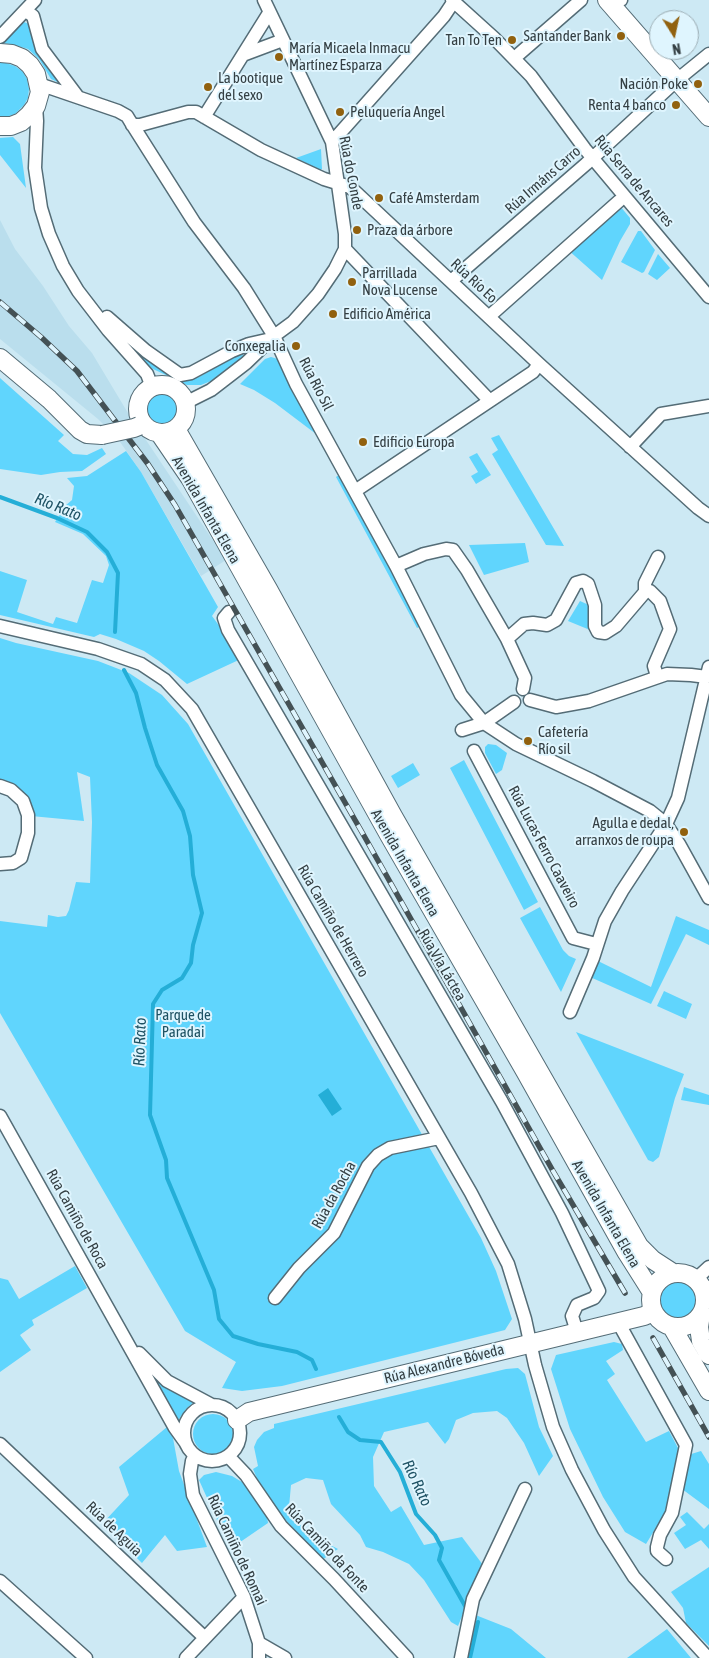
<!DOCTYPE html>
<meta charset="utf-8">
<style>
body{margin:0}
#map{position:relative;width:709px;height:1658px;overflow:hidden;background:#cde9f4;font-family:"Asap Condensed",sans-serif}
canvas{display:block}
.north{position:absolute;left:649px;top:10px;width:50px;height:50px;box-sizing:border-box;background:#dff5fe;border:1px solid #9bacb3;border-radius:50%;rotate:170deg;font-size:14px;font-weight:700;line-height:20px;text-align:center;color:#343f43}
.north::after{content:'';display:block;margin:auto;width:18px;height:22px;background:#91610f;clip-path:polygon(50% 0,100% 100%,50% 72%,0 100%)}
</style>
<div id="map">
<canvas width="709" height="1658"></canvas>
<div class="north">N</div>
</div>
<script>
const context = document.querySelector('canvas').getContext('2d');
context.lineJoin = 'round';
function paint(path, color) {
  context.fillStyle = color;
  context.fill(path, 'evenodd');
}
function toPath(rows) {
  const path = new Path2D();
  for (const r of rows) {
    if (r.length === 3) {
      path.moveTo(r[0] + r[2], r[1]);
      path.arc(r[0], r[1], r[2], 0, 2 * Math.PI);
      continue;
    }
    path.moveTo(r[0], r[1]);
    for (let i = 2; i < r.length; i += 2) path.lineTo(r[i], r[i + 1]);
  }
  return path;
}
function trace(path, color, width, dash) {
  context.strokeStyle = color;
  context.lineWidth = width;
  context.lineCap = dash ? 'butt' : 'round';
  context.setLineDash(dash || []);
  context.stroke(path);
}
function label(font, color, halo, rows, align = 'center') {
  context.font = font + ' "Asap Condensed",sans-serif';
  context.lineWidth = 4;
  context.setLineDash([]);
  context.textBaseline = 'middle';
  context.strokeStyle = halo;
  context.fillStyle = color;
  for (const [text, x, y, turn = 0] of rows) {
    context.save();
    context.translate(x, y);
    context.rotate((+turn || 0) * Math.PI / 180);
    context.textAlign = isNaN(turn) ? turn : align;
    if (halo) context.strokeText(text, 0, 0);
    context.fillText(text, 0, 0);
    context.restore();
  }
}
const built = toPath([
 [0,220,15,249,43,286,69,326,92,353,128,413,226,560,201,576,141,472,118,439,98,419,0,339]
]);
const green = toPath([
 [24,22,29,24,66,86,51,79,39,59,28,49,11,44,1,43],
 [0,63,6,63,15,66,23,72,27,79,29,89,28,98,24,105,15,114,6,117,0,117],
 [13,137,20,144,26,188,0,155,0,138],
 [321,149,322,169,320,170,296,158],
 [620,206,630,218,630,224,620,241,602,280,567,249],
 [638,231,641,231,655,250,644,272,642,273,621,262],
 [658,254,670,268,657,280,648,274],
 [132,347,180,379,186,381,199,377,242,352,243,356,216,379,201,385,187,385,153,369,143,361],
 [271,357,278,359,316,434,275,403,254,390,240,384,265,359],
 [0,378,64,435,58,441,73,454,87,455,102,448,106,454,82,471,60,472,41,475,0,469],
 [162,411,19],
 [499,435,564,546,546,545,492,454,498,450,491,438],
 [126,451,141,472,218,607,212,616,243,658,187,684,159,661,144,651,116,639,100,634,94,637,0,615,0,571,27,580,17,612,53,624,56,617,77,623,92,580,103,583,109,565,106,556,83,534,55,522,65,506,72,500,74,486,67,478,87,476],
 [477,453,491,475,476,484,471,476,478,472,469,457],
 [340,474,421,626,417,628,336,477],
 [525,543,529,562,484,575,469,545],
 [580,601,591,606,590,630,568,621],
 [0,638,16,643,98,661,129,673,162,695,188,724,481,1238,496,1271,512,1319,505,1330,282,1386,242,1391,222,1388,236,1362,185,1331,0,1013,0,921,47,927,48,915,58,917,66,916,69,910,76,882,90,883,92,822,90,777,77,772,84,821,31,816,0,780],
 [488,744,496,745,507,753,502,770,496,774,485,753,485,747],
 [464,760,538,902,524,910,450,768],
 [413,763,420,775,398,788,391,776],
 [540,907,563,950,569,956,576,959,561,992,520,918],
 [676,916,709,930,709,945,686,934,651,1004,590,977,598,961,651,987],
 [664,991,692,1004,686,1019,657,1006],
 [576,1032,684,1074,675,1098,659,1157,653,1162,648,1160],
 [684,1087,709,1095,709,1105,681,1100],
 [75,1266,87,1288,32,1320,34,1325,20,1335,31,1350,0,1372,0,1278,8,1280,19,1299],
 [677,1300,21],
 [614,1342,622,1344,623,1350,606,1361,615,1374,607,1380,646,1442,669,1431,678,1448,669,1506,646,1544,625,1532,603,1497,570,1429,551,1369,556,1355],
 [518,1368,525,1374,539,1427,553,1456,539,1476,524,1443,507,1418,497,1411,473,1413,456,1420,449,1439,445,1444,428,1422,384,1432,373,1457,374,1486,391,1512,401,1506,424,1545,462,1537,483,1565,458,1626,451,1622,424,1580,409,1564,383,1552,366,1547,360,1535,331,1504,323,1480,306,1478,291,1485,289,1507,305,1532,338,1549,322,1560,282,1516,264,1495,253,1469,258,1466,254,1447,257,1440,264,1432,274,1428,274,1424,506,1369],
 [150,1375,154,1375,195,1401,186,1409,177,1422],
 [213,1434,20],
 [167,1427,173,1438,179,1471,207,1547,177,1551,165,1535,142,1563,102,1524,129,1495,119,1467],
 [701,1451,709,1464,709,1509,682,1489,688,1455],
 [216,1472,232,1476,242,1482,267,1516,268,1523,230,1549,199,1480,204,1475],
 [687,1512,704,1529,709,1524,709,1549,701,1540,685,1549,674,1533,686,1525,680,1517],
 [709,1567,709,1646,686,1623,683,1608,671,1592],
 [473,1614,511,1629,546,1658,463,1658],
 [667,1629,691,1658,627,1658]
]);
const water = toPath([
 [328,1088,342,1109,332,1116,318,1095]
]);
const stream = toPath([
 [0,497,57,518,87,532,107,552,118,573,115,632],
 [124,670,136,693,145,728,157,765,183,811,190,836,193,875,202,913,193,945,191,963,182,978,162,990,153,1004,150,1115,166,1160,167,1178,214,1290,219,1319,233,1336,258,1344,297,1352,312,1360,316,1369],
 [339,1417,348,1432,360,1440,381,1442,400,1472,416,1514,435,1535,442,1548,439,1560,465,1606],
 [470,1658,478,1622]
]);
const street = toPath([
 [452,0,494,38,531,76,585,149,709,297],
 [619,1,621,0],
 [26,11,33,16,42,49,78,97],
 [0,37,35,0],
 [519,54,581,0],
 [243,55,283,40],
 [39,84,118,111,127,116,130,121,194,222,244,288,274,336,296,384,396,566,461,695,484,723,516,744,593,781,650,811,666,824,679,844,709,898],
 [36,106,37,121,35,168,41,208,49,234,63,266,78,291,108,330,147,374,152,387],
 [204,117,269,13],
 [132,125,140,125,188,112,196,112,261,150,324,179,350,187,539,364,698,508,709,516],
 [332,142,444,16,454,1],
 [345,249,489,400],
 [451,281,586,164,677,80,709,54],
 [493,313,619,201],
 [107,317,146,351,180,375,191,373,232,351,249,344,271,339],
 [185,403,211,390,246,363,274,336,293,322,318,294,335,269,345,249,345,234,332,142,264,0],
 [630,447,661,414,709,406],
 [355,491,533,372,539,364],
 [396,566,424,554,446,549,453,550,467,570,507,639,525,678,523,689],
 [645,592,645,583,658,557],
 [229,612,224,618,228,630,502,1102,562,1213,599,1291,594,1298,577,1305,572,1316,577,1332],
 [0,626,98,649,141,664,165,680,192,709,471,1193,508,1264,525,1319,535,1365,553,1427,572,1470,604,1530,634,1577,708,1658],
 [507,639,524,624,533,623,547,625,556,620,576,583,583,581,588,584,595,605,595,626,598,632,605,633,616,626,645,592,650,591,660,601,670,629,654,666,657,676],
 [530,700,556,707,589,701,667,674,691,675,707,677],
 [462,730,484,723,514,702],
 [474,751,573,938,596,944],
 [0,786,11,790,23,801,28,815,28,833,21,858,13,863,0,864],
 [570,1012,593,958,605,921,622,891,666,824,678,798,709,667],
 [0,1116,175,1428,185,1442],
 [696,1279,709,1267],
 [704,1292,709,1287],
 [275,1298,299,1268,334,1233,368,1166,378,1155,390,1148,439,1138],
 [618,1322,686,1445,672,1513,660,1535,657,1547,657,1551,666,1559],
 [139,1353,167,1381,212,1405],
 [212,1433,28],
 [0,1444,204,1637],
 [195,1455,192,1461,190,1474,193,1495,244,1597,259,1643,259,1658],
 [228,1456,246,1475,281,1526,334,1579,407,1658],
 [0,1581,86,1658],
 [259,1643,285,1658],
 [186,1658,244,1597],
 [461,1658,473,1599,525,1489]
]);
const secondary = toPath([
 [607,0,709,117],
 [0,53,12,54,22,58,30,65,36,74,40,92,36,106,29,115,21,122,11,126,0,126],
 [0,358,49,399,80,430,87,434,102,435],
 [162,409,24],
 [176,429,268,589,393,816,639,1246,653,1260,673,1273],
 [160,434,190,478,389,835,525,1071,627,1253,651,1291],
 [678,1300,27],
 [701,1314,699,1327,701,1341,709,1355],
 [672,1327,709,1391],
 [237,1420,249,1412,644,1316,653,1312]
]);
const rail = toPath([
 [0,302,41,337,77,371,148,464,175,505,363,834,553,1171,625,1293],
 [653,1338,709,1437]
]);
const secondaryBridge = toPath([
 [102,435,134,428,139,426]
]);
const markers = [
 [621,36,5,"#91610f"],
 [512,40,5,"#91610f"],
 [279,57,5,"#91610f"],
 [698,84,5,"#91610f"],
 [208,87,5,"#91610f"],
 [676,105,5,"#91610f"],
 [340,112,5,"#91610f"],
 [379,198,5,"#91610f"],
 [357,230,5,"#91610f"],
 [352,282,5,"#91610f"],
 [333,314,5,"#91610f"],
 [296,346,5,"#91610f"],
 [363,442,5,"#91610f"],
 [528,741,5,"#91610f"],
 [684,832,5,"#91610f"]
];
const poiNames = [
 ["Santander Bank",611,36,"right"],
 ["Tan To Ten",502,40,"right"],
 ["María Micaela Inmacu",289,48],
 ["Martínez Esparza",289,65],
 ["La bootique",218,78],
 ["del sexo",218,95],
 ["Nación Poke",688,84,"right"],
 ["Renta 4 banco",666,105,"right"],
 ["Peluquería Angel",350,112],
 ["Café Amsterdam",389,198],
 ["Praza da árbore",367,230],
 ["Parrillada",362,273],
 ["Nova Lucense",362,290],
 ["Edificio América",343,314],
 ["Conxegalia",286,346,"right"],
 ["Edificio Europa",373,442],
 ["Cafetería",538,732],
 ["Río sil",538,749],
 ["Agulla e dedal,",674,823,"right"],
 ["arranxos de roupa",674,840,"right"]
];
const streetNames = [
 ["Rúa do Conde",351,173,79],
 ["Rúa Irmáns Carro",543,180,-41],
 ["Rúa Serra de Ancares",634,181,50],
 ["Rúa Río Eo",474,281,43],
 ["Rúa Río Sil",316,384,63],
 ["Avenida Infanta Elena",206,510,60],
 ["Rúa Lucas Ferro Caaveiro",544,847,62],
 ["Avenida Infanta Elena",405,863,60],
 ["Rúa Camiño de Herrero",333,921,60],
 ["Rúa Vía Láctea",442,965,60],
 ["Rúa da Rocha",334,1195,-61],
 ["Avenida Infanta Elena",606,1214,60],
 ["Rúa Camiño de Roca",77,1219,61],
 ["Rúa Alexandre Bóveda",444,1364,-14],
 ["Rúa de Aguia",114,1529,44],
 ["Rúa Camiño da Fonte",327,1548,47],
 ["Rúa Camiño de Romai",237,1550,65]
];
const parkNames = [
 ["Parque de",183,1015],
 ["Paradai",183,1032]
];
const waterNames = [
 ["Río Rato",58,507,22],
 ["Río Rato",140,1042,-88],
 ["Río Rato",417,1483,65]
];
paint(built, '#badeed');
paint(green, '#60d5fd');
paint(water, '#24aed7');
trace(stream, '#24aed7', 4);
trace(street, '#546c76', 15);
trace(secondary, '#546c76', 20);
trace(street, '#fff', 12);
trace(secondary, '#fff', 18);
trace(rail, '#445155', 5.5);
trace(rail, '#dff5fe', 4, [11]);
trace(secondaryBridge, '#546c76', 20, []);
trace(secondaryBridge, '#fff', 18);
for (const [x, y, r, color] of markers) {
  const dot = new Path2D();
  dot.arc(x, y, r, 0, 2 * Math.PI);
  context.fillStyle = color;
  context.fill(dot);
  trace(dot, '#dff5fe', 2);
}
label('15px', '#343f43', '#dff5fe', poiNames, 'left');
label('15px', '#343f43', '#dff5fe', streetNames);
label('15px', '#1e5263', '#dff5fe', parkNames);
label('italic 16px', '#1e5264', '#dff5fe', waterNames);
</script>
